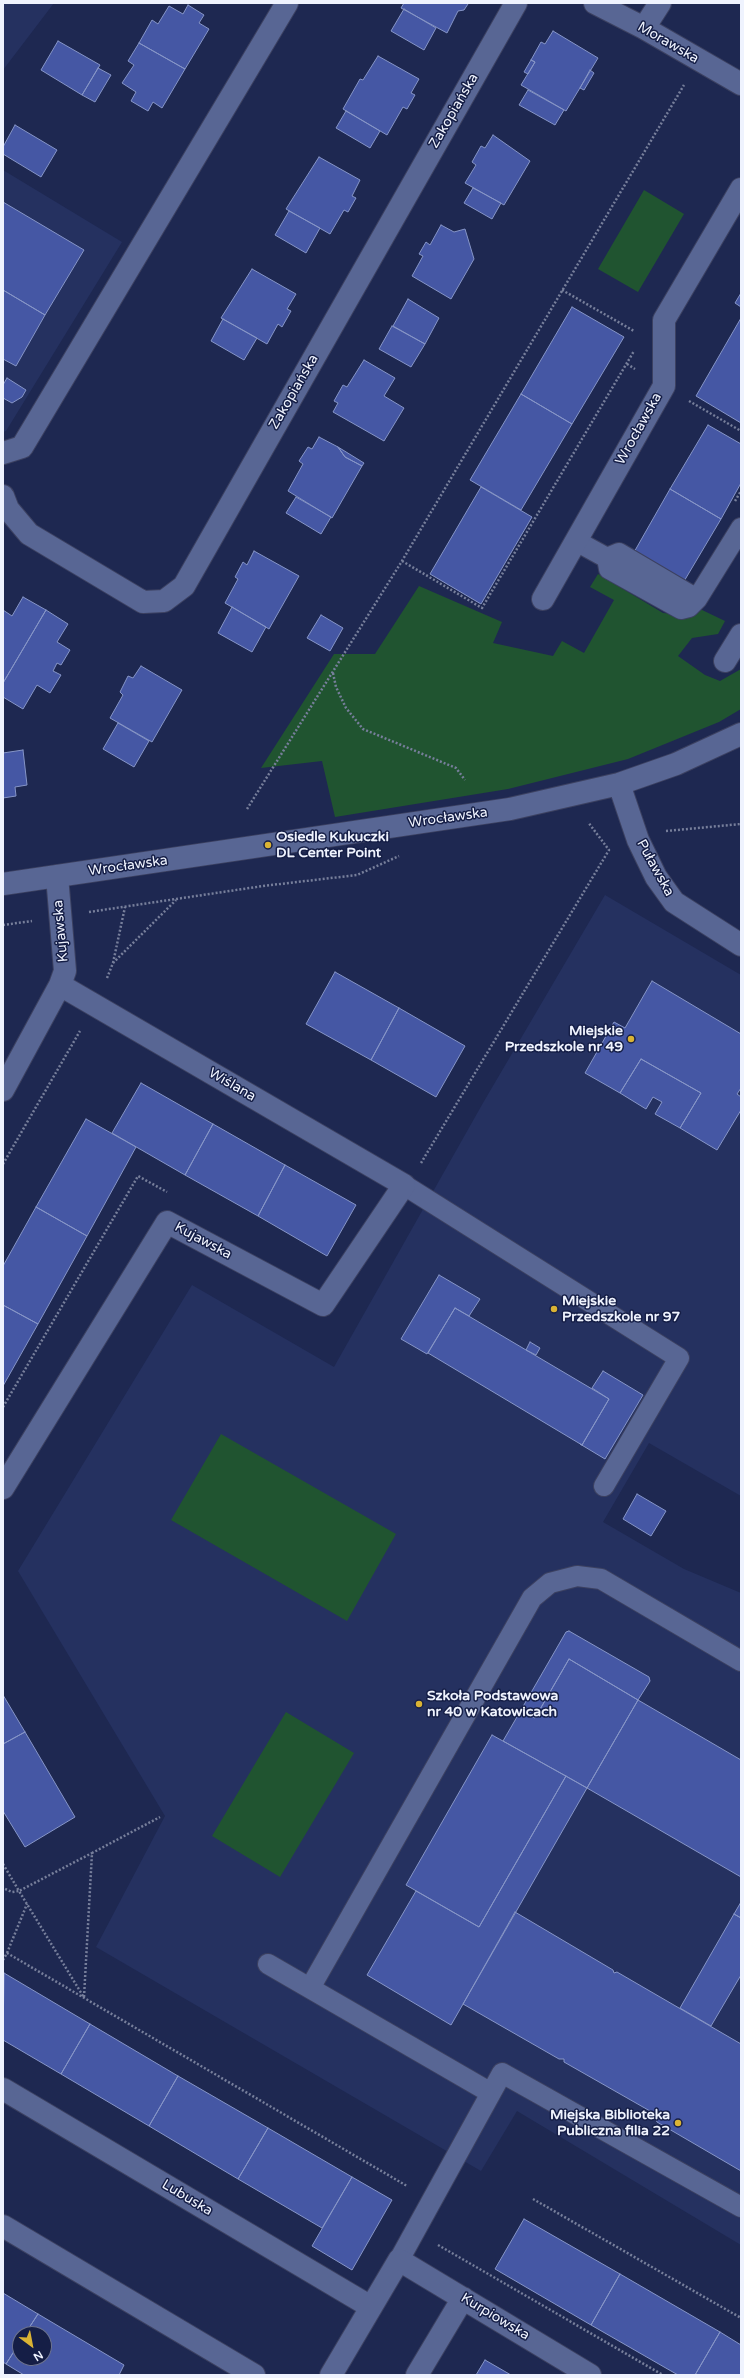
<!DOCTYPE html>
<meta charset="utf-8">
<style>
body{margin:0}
#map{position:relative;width:744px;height:2378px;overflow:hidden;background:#1e2851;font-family:"Varela Round",sans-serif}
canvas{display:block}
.frame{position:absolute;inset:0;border:4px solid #eff3fe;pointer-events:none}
.north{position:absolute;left:12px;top:2326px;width:40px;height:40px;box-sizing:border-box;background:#151e46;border:1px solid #6c7390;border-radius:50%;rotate:148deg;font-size:11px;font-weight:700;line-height:16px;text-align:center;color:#eff3fe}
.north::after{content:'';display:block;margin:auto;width:14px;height:18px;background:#dab334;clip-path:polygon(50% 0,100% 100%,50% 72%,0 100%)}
</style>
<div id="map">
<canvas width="744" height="2378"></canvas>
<div class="frame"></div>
<div class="north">N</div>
</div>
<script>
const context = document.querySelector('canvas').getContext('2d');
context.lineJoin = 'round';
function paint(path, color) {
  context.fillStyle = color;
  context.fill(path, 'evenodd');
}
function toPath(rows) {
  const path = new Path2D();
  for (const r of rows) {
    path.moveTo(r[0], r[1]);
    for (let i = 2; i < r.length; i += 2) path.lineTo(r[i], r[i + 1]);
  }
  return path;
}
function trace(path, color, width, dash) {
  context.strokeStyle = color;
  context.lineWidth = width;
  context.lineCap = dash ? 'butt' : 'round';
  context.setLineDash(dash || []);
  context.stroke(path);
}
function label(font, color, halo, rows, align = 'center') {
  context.font = font + ' "Varela Round",sans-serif';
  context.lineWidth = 3;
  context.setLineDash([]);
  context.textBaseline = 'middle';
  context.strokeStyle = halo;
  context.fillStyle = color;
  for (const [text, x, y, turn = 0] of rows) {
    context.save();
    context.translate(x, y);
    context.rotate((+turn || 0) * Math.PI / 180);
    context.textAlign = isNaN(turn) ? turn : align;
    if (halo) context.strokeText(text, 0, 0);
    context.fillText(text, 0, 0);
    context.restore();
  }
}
const built = toPath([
 [3,3,54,3,3,70],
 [3,170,122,242,6,431,3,432],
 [605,895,741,975,741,1496,649,1443,603,1522,684,1569,741,1593,741,2245,517,2111,481,2171,96,1947,165,1816,18,1571,192,1285,334,1367,483,1103]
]);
const green = toPath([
 [644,190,684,214,638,292,598,269],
 [598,574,663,613,684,615,700,609,725,621,718,634,692,638,678,656,705,675,720,681,741,669,741,709,719,722,628,759,508,789,335,817,322,761,261,768,334,654,375,654,419,586,502,622,493,643,553,656,562,641,584,653,614,600,590,587],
 [221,1434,396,1534,347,1621,171,1520],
 [286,1712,354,1753,280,1877,212,1836]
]);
const building = toPath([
 [404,3,468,3,468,4,464,10,458,11,447,33,401,8,404,3],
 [188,5,204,15,199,23,209,29,185,69,139,43,152,20,158,24,169,6,183,14,188,5],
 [404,9,436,28,424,50,391,31,404,9],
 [553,31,598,58,566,111,521,85,535,62,531,60,541,42,545,44,553,31],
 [58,41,100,65,82,95,41,70,58,41],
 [139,43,185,69,162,108,153,102,148,111,131,101,136,92,122,83,134,65,128,61,139,43],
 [378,56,419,79,411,93,415,95,407,109,403,107,387,135,343,109,360,79,363,80,378,56],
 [531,60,535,62,528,74,524,72,531,60],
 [98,68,111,75,95,102,82,95,98,68],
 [590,70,594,73,584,90,580,88,590,70],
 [528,90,564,110,555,125,519,105,528,90],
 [346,111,380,131,370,148,336,128,346,111],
 [15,125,57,150,41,177,3,154,3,147,15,125],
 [493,135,530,161,504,205,465,183,476,165,472,162,481,146,485,148,493,135],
 [319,157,360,180,352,196,356,198,348,212,344,210,330,234,286,209,319,157],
 [473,188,501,203,492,219,464,203,473,188],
 [3,202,84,250,45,315,3,290,3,202],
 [289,211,320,228,306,253,275,235,289,211],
 [441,225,454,232,465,229,474,259,451,299,412,276,423,256,419,254,426,242,430,245,441,225],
 [252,269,296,294,287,309,291,311,282,327,278,324,267,344,221,318,252,269],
 [3,290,45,315,16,366,3,359,3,290],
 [741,293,741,307,735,303,741,293],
 [408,299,439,318,425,344,393,326,408,299],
 [572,307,624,337,572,424,521,394,572,307],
 [741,318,741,423,696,396,741,318],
 [223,319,257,338,244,360,211,341,223,319],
 [392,326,425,344,411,367,379,349,392,326],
 [364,360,395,378,384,396,404,408,384,441,333,412,338,403,334,401,343,385,347,387,364,360],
 [7,378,26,390,22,397,12,403,3,398,3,385,7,378],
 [521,394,572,424,521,510,470,480,521,394],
 [708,425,741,444,741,483,721,519,670,489,708,425],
 [319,437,338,447,345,457,362,466,332,518,288,491,303,464,299,461,308,447,312,449,319,437],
 [338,447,364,463,362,466,345,457,338,447],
 [481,487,532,517,481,604,430,574,481,487],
 [670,489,721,519,683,583,633,554,670,489],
 [296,497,331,517,321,534,286,513,296,497],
 [254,551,299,576,269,629,225,603,238,579,235,577,243,562,247,565,254,551],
 [23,597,46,610,3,683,3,610,12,616,23,597],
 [232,607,266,627,252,652,218,633,232,607],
 [46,610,68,624,57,642,70,650,61,665,57,663,53,671,61,675,50,693,37,685,23,709,3,697,3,683,46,610],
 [321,615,343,628,330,651,307,638,321,615],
 [141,666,182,690,152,742,110,718,123,695,120,692,128,676,133,678,141,666],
 [118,723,149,741,134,767,103,749,118,723],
 [23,750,27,785,15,787,16,796,3,798,3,753,23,750],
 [335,972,399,1008,371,1060,306,1024,335,972],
 [652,981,741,1034,741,1088,737,1094,741,1097,741,1110,717,1150,680,1128,701,1093,641,1059,620,1093,585,1073,614,1022,625,1028,652,981],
 [399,1008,465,1046,436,1097,371,1060,399,1008],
 [641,1059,701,1093,680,1128,655,1114,662,1102,653,1097,646,1109,620,1093,641,1059],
 [141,1083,213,1124,185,1175,112,1133,141,1083],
 [86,1119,136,1147,87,1236,36,1207,86,1119],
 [213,1124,285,1165,258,1216,185,1175,213,1124],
 [285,1165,356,1205,327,1256,258,1216,285,1165],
 [36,1207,87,1236,38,1324,3,1305,3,1266,36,1207],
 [439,1275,480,1299,469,1316,455,1308,427,1354,401,1339,439,1275],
 [3,1305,38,1324,3,1386,3,1305],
 [455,1308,609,1399,582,1445,428,1353,455,1308],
 [530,1342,540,1348,536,1355,526,1350,530,1342],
 [603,1371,643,1395,605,1459,580,1444,582,1445,609,1399,592,1388,603,1371],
 [637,1494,666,1511,651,1536,623,1519,637,1494],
 [569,1631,649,1677,650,1681,638,1700,569,1659,535,1718,521,1710,566,1632,569,1631],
 [569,1659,638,1700,587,1788,503,1741,521,1710,535,1718,569,1659],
 [3,1695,25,1732,3,1744,3,1695],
 [638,1700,741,1760,741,1877,587,1788,638,1700],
 [25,1732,75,1817,25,1847,3,1811,3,1744,25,1732],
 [492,1735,566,1776,479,1927,406,1885,492,1735],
 [566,1776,587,1788,451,2025,367,1975,416,1891,479,1927,566,1776],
 [741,1902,741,1918,734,1914,741,1902],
 [515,1912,613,1970,614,1973,617,1972,741,2044,741,2171,657,2122,655,2118,657,2115,564,2062,564,2059,559,2059,463,2004,515,1912],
 [734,1914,741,1918,741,1975,711,2026,680,2008,734,1914],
 [4,1973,90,2024,61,2074,3,2040,4,1973],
 [90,2024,178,2076,149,2126,61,2074,90,2024],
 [178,2076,268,2128,238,2179,149,2126,178,2076],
 [268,2128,352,2177,322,2228,238,2179,268,2128],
 [352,2177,392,2200,352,2270,312,2246,352,2177],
 [524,2219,620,2274,591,2325,495,2269,524,2219],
 [620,2274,720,2332,695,2375,678,2375,591,2325,620,2274],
 [3,2293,38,2314,25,2334,20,2334,20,2342,6,2364,3,2362,3,2293],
 [38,2314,124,2365,119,2375,24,2375,6,2364,20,2342,20,2358,44,2358,44,2334,25,2334,38,2314],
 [720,2332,741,2345,741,2375,695,2375,720,2332],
 [485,2360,511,2375,476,2375,485,2360]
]);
const path = toPath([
 [562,290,634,331],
 [627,364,635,369],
 [689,401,741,431],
 [735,501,741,491],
 [402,561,482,608,634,351],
 [333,673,336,687,346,708,363,729,456,768,465,780],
 [247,809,402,561,684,85],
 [666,831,741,824],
 [89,912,263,886,357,875,399,856],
 [3,925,32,921],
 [113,963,125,907],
 [107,978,113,963,176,900],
 [421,1163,609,850,588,822],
 [3,1164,80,1031],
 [3,1407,138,1176,167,1192],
 [3,1864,19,1891,12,1892,3,1888],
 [7,1953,27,1904],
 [3,1960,7,1953,407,2186],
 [83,1996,19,1891,92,1853],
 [84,1997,92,1853,160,1817],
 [533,2199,741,2318],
 [438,2245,663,2375]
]);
const service = toPath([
 [576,541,607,558],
 [607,558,609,569,681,609,689,607,697,599,741,528],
 [607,558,619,553,697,599],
 [404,1185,679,1358,604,1486],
 [268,1964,491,2093],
 [310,1988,532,1598,550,1583,577,1576,601,1579,741,1661],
 [399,2260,502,2073,741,2207]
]);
const minor = toPath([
 [595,3,644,28,741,84],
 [644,28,660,3],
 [3,453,22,447,287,3],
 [3,496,8,509,29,534,143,602,164,601,184,586,516,3],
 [543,599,664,386,664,320,741,189],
 [725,661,741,635],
 [619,784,638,840,656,877,674,902,741,945],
 [3,884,510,809,619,784,676,764,741,734],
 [3,1090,60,985,65,971,57,876],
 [3,1488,167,1222,323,1305,404,1185,60,985],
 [3,2089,371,2307],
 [3,2226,254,2375],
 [331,2375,399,2260,590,2375],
 [417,2375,463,2298]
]);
const markers = [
 [268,845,4,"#dab334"],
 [631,1039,4,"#dab334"],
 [554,1309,4,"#dab334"],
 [419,1704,4,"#dab334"],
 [678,2123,4,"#dab334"]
];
const streetNames = [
 ["Morawska",668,43,30],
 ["Zakopiańska",454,111,-60],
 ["Zakopiańska",294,392,-60],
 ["Wrocławska",639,429,-61],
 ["Wrocławska",448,818,-8],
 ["Wrocławska",128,866,-8],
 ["Puławska",655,868,61],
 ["Kujawska",61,931,-95],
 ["Wiślana",232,1085,30],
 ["Kujawska",203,1241,28],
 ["Lubuska",187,2198,31],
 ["Kurpiowska",495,2317,31]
];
const poiNames = [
 ["Osiedle Kukuczki",276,837],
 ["DL Center Point",276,853],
 ["Miejskie",623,1031,"right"],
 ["Przedszkole nr 49",623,1047,"right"],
 ["Miejskie",562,1301],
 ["Przedszkole nr 97",562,1317],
 ["Szkoła Podstawowa",427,1696],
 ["nr 40 w Katowicach",427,1712],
 ["Miejska Biblioteka",670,2115,"right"],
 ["Publiczna filia 22",670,2131,"right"]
];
paint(built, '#253160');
paint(green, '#205430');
paint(building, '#4557a4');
trace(building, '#8695c7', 1);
trace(service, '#3c4161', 22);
trace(minor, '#3c4161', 24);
trace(path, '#777f9b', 2.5, [2, 2]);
trace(service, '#586694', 20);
trace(minor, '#586694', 22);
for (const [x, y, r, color] of markers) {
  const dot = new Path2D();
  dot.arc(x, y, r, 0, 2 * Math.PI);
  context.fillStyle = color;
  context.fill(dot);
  trace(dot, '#151e46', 1.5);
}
label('14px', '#eff3fe', '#151e46', streetNames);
label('bold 14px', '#eff3fe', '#151e46', poiNames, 'left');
</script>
